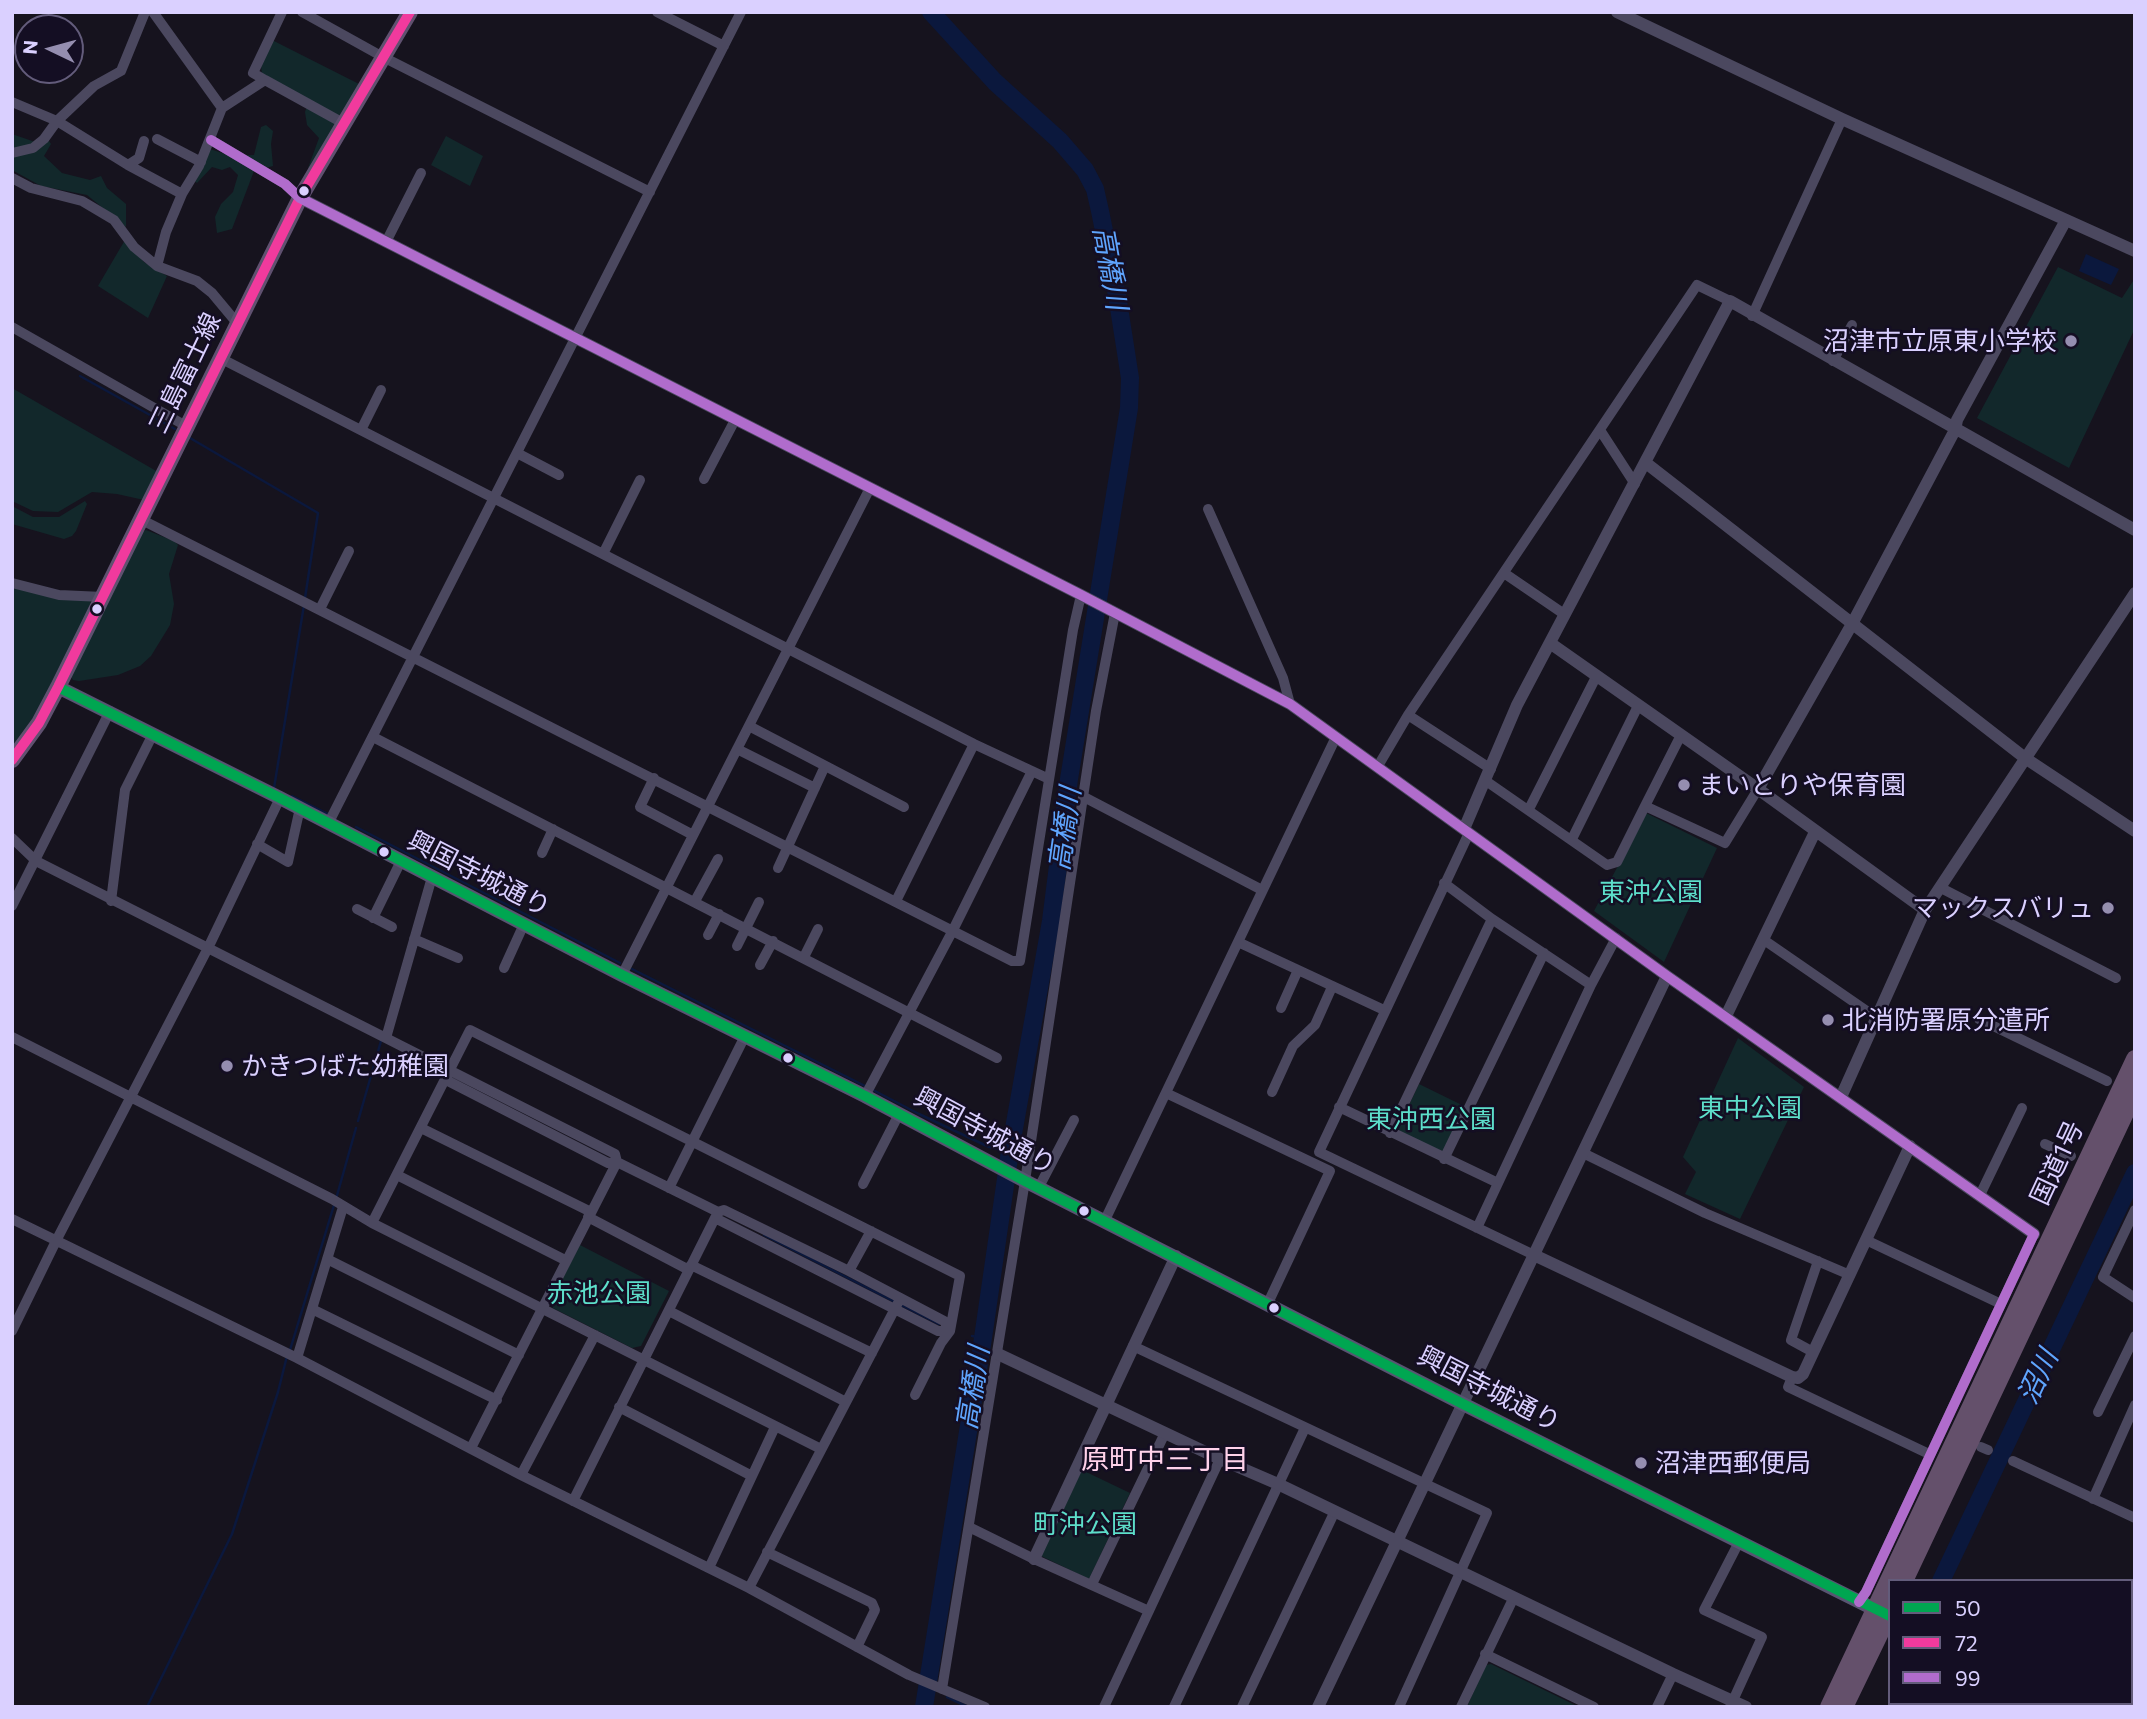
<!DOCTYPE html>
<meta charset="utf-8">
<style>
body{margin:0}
#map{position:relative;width:2147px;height:1719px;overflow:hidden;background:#16131e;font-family:Commissioner,sans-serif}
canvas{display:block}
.frame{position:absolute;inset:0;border:14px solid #dad0ff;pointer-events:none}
.legend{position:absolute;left:1888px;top:1579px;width:245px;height:126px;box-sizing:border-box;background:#140e23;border:2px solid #635c7b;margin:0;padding:9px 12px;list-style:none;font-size:21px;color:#dad0ff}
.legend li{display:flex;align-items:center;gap:14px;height:35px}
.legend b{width:35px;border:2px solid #635c7b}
.north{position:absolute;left:14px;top:14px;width:70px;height:70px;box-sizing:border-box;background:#140e23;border:2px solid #635c7b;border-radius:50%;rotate:275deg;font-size:19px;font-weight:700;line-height:28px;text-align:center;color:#dad0ff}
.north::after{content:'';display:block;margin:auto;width:24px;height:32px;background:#958eb0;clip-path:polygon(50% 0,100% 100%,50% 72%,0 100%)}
</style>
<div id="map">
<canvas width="2147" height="1719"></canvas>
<div class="frame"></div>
<ul class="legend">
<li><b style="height:9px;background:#00a651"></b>50</li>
<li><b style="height:9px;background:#f13a9d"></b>72</li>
<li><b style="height:9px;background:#b06ccc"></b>99</li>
</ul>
<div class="north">N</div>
</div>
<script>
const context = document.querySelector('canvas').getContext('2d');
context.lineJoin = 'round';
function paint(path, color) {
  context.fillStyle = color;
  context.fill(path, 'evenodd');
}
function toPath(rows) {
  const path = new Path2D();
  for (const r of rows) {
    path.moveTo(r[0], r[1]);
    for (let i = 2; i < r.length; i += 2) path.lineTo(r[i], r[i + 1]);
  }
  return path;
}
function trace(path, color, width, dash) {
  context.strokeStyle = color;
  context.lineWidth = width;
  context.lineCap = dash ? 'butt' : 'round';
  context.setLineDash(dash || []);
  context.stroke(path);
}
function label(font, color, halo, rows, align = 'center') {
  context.font = font + ' Commissioner,"Noto Sans JP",sans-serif';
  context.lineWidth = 5;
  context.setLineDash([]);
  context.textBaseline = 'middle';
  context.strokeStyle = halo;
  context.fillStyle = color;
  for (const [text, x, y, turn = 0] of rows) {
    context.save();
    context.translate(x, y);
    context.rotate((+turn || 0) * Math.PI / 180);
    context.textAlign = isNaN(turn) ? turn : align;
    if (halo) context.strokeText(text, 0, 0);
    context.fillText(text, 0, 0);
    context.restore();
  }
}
const green = toPath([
 [272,40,361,85,341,118,262,74,261,66],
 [307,106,338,124,311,171,308,168,319,138,307,125,305,112],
 [266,125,273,131,271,144,273,166,254,171,232,229,217,233,215,217,221,204,233,192,238,175,230,167,222,170,212,167,197,183,193,180,207,148,231,156,254,155,261,127],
 [12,134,35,142,47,138,51,144,44,156,62,173,90,180,101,176,107,188,126,204,126,227,87,195,41,186,12,170],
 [446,136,483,156,470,186,431,165],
 [125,240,144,262,167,276,148,318,98,286],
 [2058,267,2122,298,2135,278,2135,328,2069,468,1977,418],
 [12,388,158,472,144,500,117,494,92,492,58,512,33,511,12,501],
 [85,501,87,504,76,531,72,536,64,539,12,524,12,506,33,517,59,517],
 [146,530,174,541,178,545,169,574,174,604,170,625,151,656,140,666,118,675,79,681,73,680,71,677,142,532],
 [12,588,90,600,93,605,43,707,12,754],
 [1646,813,1717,848,1664,962,1594,911],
 [1738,1038,1804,1087,1740,1219,1685,1194,1696,1172,1683,1157],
 [1419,1084,1466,1107,1445,1152,1402,1136,1398,1128],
 [580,1245,669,1291,641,1346,632,1348,553,1308,550,1302],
 [1082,1470,1130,1493,1089,1579,1041,1556],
 [1491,1664,1579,1707,1467,1707,1485,1665]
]);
const water = toPath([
 [2086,254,2119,269,2111,285,2079,271]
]);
const stream = toPath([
 [80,376,175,429],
 [190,438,318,513,305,598],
 [274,788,304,605],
 [292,796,328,814],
 [356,827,620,963],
 [632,969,867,1087],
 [873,1090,919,1114,989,1147,1010,1151],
 [358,1121,381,1041],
 [336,1199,356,1128],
 [764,1235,895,1302],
 [901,1305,939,1324],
 [972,1336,983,1338],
 [290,1350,334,1205],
 [947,1697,968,1707],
 [147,1707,232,1534,278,1392,287,1356]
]);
const river = toPath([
 [1941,1581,2135,1173],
 [924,1707,983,1338,1010,1151,1051,921,1069,779,1129,408,1130,378,1117,295,1100,211,1095,189,1085,170,1060,141,995,82,931,12]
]);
const minor = toPath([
 [145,12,121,71,94,86,57,121,128,165,182,194],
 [153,12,222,108,265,80,343,123],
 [302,12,383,57,650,192],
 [657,12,724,46],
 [265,80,253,73,282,12],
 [12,102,57,121,44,139,33,148,12,153],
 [157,139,201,162],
 [211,140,285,184,300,198],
 [128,165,139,158,144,141],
 [12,178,31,188,82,201,114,220,134,247,157,266,197,281,212,293,237,323],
 [386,242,421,173],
 [157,266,166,232,182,194,199,166,222,108],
 [1752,316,1842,119],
 [12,327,186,426],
 [220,358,974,744,1049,779],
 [1833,361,1852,325],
 [361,430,381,390],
 [1600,430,1635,484],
 [517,453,559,475],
 [704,479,735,420],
 [1208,509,1283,678,1290,704],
 [142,520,1012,961,1020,961,1073,630,1081,595],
 [603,554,640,480],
 [1504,573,1564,614],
 [12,583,59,595,103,597],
 [320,609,349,551],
 [1408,715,1491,769],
 [749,726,904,807],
 [373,737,997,1058],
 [737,749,815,788],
 [1378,766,1408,715,1697,285,1730,301],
 [654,778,640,807,693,835],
 [1486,781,1607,865,1617,862,1645,806,1725,843,1758,789],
 [1084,797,1262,890],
 [1645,806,1681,735],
 [1529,809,1596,677],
 [328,824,741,12],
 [1469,833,1319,1152,1534,1255],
 [12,838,36,861,615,1154,617,1162],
 [1572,839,1638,706],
 [257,844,288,862,300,808],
 [542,853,553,829],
 [778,868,825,766],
 [1444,883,1492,919,1591,985,1477,1228],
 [1941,888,2116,978],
 [111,901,125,790,153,734],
 [695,901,718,859],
 [896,901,974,744],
 [12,906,110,711],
 [357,909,392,927],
 [373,918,401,861],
 [708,935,719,914],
 [414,939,458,958],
 [1764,940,1877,1018],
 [1238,942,1384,1010],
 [737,946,759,902],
 [804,957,818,929],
 [760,965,773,941],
 [504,968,524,924],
 [622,975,870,488],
 [1591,985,1616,938],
 [1281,1008,1298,970],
 [1979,1019,2107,1081],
 [12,1037,332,1199,372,1223,821,1449],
 [386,1038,432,877],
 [446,1080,608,1163,617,1162,718,1212,724,1210,849,1271,944,1321,950,1331],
 [1272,1092,1293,1046,1315,1025,1332,987],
 [1166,1093,1330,1171,1268,1303],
 [865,1096,953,930,1032,771],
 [1339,1107,1498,1183],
 [421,1128,591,1212],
 [1390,1133,1492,919],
 [2045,1144,2071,1156],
 [1583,1153,1705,1213,1850,1275],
 [1444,1159,1544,953],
 [397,1175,565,1260],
 [863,1184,899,1114],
 [1039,1187,1074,1120],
 [669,1188,745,1036],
 [1980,1195,2022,1108],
 [2135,1210,2103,1277,2135,1298],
 [588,1217,689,1270],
 [715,1218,938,1331,950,1331],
 [12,1219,297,1358,521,1475,749,1588,909,1675,985,1707],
 [1105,1220,1336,737],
 [372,1223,470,1030,960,1276,950,1331,941,1343,915,1395],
 [1866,1240,2001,1304],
 [327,1259,519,1355],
 [691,1265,872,1353],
 [849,1271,871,1231],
 [314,1310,497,1400],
 [669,1311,846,1402],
 [12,1331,56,1241,208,948,280,798],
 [1133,1346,1487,1513,1399,1707],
 [1813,1352,1791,1340,1818,1261],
 [297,1358,343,1207],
 [1792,1377,1788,1387,1929,1454],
 [619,1407,752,1476],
 [2098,1412,2135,1336],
 [1981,1447,1988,1450],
 [471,1448,617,1162],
 [2013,1461,2135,1518],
 [521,1475,595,1335],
 [2093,1499,2135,1405],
 [573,1501,718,1212],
 [969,1527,1034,1559,1149,1611],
 [767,1552,872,1603,875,1610,857,1647],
 [709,1568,775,1427],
 [1092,1584,1165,1433],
 [749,1588,900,1299],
 [1859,1602,1866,1592,2034,1234],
 [2131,1622,2135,1614],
 [1485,1654,1594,1707],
 [942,1689,1025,1181,1096,711,1115,613],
 [1953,1706,1954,1703],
 [1104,1707,1220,1459],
 [1174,1707,1305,1428],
 [1242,1707,1335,1511],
 [1461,1707,1514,1597],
 [1657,1707,1673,1674],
 [1730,1707,1762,1637,1704,1610,1739,1542],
 [1900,1707,1901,1703],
 [2091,1707,2093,1703]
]);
const tertiary = toPath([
 [1617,12,1842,119,2135,251],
 [300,198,1081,595,1290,704,1667,976,2034,1234],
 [1646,463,2025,758,2135,831],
 [1550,643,1758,789,1925,910],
 [1758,789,1852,624,1955,430,1957,420,2066,220],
 [1464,829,1517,705,1730,301,2135,530],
 [1726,1016,1815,832],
 [1841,1097,1925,910,2135,593],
 [1534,1255,1792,1377,1798,1378,1803,1374,1910,1146],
 [998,1354,1220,1459,1278,1484,1673,1674,1746,1707],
 [1034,1559,1176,1256],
 [1318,1707,1667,976]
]);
const secondary = toPath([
 [58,687,280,798,622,975,865,1096,1025,1181,1463,1404,1882,1613],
 [2059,1703,2066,1707]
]);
const primary = toPath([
 [12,760,39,723,58,687,300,198,410,12]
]);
const trunk = toPath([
 [1904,1581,2135,1092],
 [1829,1707,2135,1059],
 [1844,1707,1890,1612]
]);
const bus1 = toPath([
 [58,687,280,798,622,975,865,1096,1025,1181,1463,1404,1890,1616]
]);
const bus2 = toPath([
 [12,760,39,723,58,687,300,198,410,12]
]);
const bus3 = toPath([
 [211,140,285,184,300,198,1081,595,1290,704,1667,976,2034,1234,1866,1592,1859,1602]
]);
const markers = [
 [304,191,6,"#dad0ff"],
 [2071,341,7,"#958eb0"],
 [97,609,6,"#dad0ff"],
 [1684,785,7,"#958eb0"],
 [384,852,6,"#dad0ff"],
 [2108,908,7,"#958eb0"],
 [1828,1020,7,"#958eb0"],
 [788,1058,6,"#dad0ff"],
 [227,1066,7,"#958eb0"],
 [1084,1211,6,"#dad0ff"],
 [1274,1308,6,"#dad0ff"],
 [1641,1463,7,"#958eb0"]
];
const poiNames = [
 ["沼津市立原東小学校",2057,341,"right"],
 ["まいとりや保育園",1698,785],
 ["マックスバリュ",2094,908,"right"],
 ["北消防署原分遣所",1842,1020],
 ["かきつばた幼稚園",241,1066],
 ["沼津西郵便局",1655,1463]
];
const streetNames = [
 ["三島富士線",185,373,-64],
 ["興国寺城通り",479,874,27],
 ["興国寺城通り",985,1131,28],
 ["国道1号",2057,1163,-65],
 ["興国寺城通り",1489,1389,27]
];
const parkNames = [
 ["東沖公園",1651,892],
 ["東中公園",1750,1108],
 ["東沖西公園",1431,1119],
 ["赤池公園",599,1293],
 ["町沖公園",1085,1524]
];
const waterNames = [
 ["高橋川",1110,268,80],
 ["高橋川",1065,829,-82],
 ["沼川",2038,1377,-65],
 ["高橋川",973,1388,-81]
];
const neighbourhoodNames = [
 ["原町中三丁目",1165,1460]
];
paint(green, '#12282b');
paint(water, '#0b183d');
trace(stream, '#0b183d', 2.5);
trace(river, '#0b183d', 18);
trace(minor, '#4b485f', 10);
trace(tertiary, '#4b485f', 12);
trace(secondary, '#585472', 14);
trace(primary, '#605170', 16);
trace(trunk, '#64506b', 18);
trace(bus1, '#00a651', 10);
trace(bus2, '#f13a9d', 10);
trace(bus3, '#b06ccc', 10);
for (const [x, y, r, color] of markers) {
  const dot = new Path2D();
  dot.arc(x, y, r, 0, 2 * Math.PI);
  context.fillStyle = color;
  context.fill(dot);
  trace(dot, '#140e23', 2.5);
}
label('26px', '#dad0ff', '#140e23', poiNames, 'left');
label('26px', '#dad0ff', '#140e23', streetNames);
label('26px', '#5ddeca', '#140e23', parkNames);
label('italic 28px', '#5fa5fe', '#140e23', waterNames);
label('28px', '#ffd2ea', '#140e23', neighbourhoodNames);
</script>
